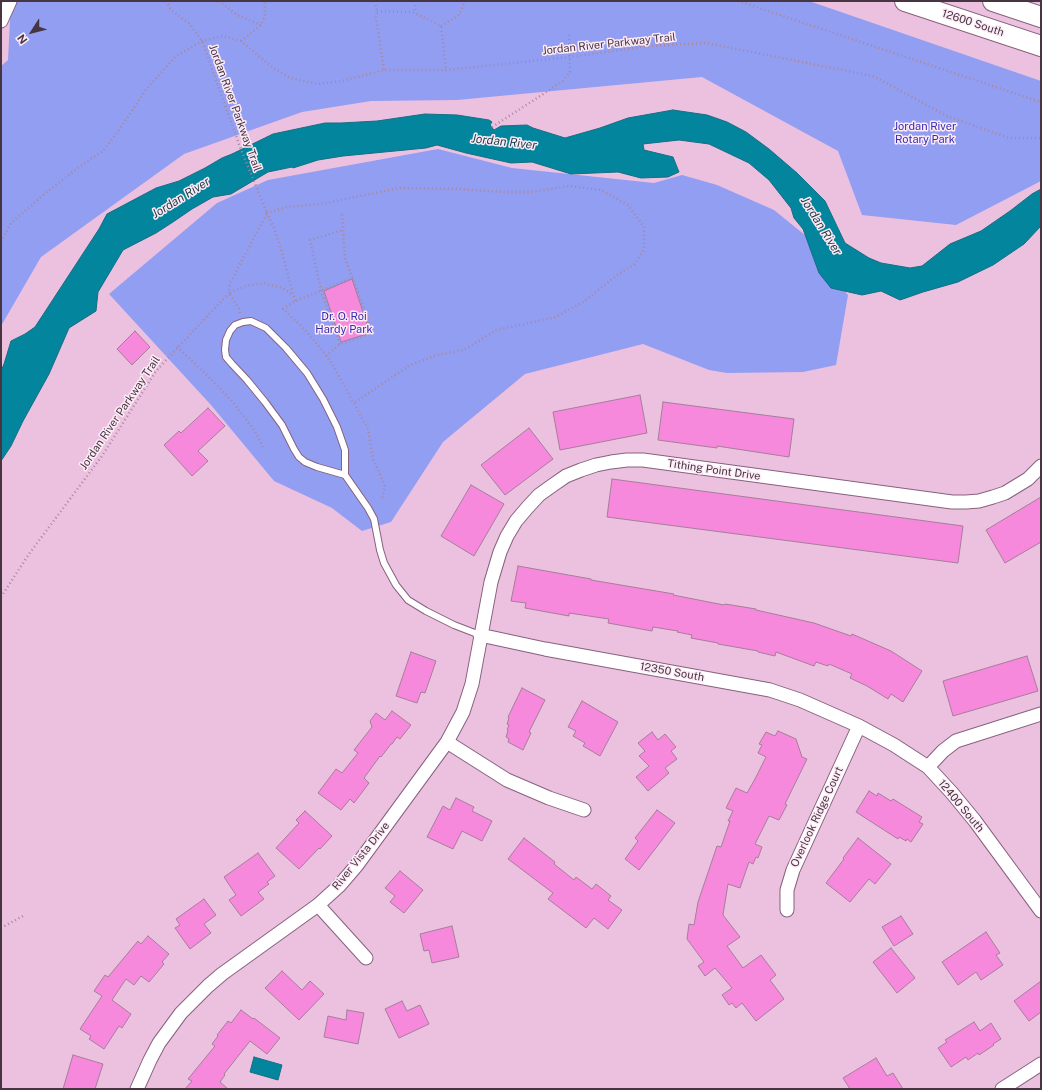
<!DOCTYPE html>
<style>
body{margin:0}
#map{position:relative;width:1042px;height:1090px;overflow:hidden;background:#ecc1e0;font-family:"Public Sans",sans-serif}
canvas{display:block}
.frame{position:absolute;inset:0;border:2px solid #473642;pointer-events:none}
.north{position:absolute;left:12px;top:12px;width:40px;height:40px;-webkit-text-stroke:3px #fdebf7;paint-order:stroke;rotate:234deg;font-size:11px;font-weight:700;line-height:16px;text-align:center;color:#473642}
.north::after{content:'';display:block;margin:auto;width:14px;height:18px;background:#473642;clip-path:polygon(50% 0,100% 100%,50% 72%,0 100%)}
</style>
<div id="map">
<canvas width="1042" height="1090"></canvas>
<div class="frame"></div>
<div class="north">N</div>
</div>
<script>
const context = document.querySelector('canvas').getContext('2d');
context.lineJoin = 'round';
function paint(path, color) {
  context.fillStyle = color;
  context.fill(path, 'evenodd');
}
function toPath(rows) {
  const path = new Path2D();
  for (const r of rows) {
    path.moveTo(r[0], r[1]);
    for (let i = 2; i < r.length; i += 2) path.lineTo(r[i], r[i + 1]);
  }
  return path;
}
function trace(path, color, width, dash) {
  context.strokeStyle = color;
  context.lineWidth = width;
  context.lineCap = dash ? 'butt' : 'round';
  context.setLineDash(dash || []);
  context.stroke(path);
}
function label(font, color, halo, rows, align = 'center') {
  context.font = font + ' "Public Sans",sans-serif';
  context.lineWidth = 3;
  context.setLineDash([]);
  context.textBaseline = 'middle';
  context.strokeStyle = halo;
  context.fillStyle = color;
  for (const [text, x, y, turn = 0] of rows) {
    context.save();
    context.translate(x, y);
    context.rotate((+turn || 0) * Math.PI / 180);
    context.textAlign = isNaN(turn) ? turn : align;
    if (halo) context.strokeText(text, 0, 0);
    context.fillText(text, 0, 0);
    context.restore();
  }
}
const green = toPath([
 [11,1,809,1,1041,81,1041,181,956,225,862,215,838,151,702,77,457,100,371,101,302,112,184,154,41,257,1,326,1,66,8,60],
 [438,149,512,168,654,183,682,175,717,185,774,210,816,244,823,268,848,295,836,365,803,372,727,373,709,370,643,344,525,374,443,442,391,522,362,531,332,508,274,481,211,405,109,294,217,203,268,180]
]);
const water = toPath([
 [673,110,707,115,727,122,746,132,769,149,797,173,825,201,845,243,869,258,881,263,910,268,922,266,950,244,981,231,1010,211,1032,194,1041,189,1041,226,1024,244,993,265,958,282,923,292,900,300,881,291,862,295,831,288,819,273,803,229,794,218,791,208,769,180,749,163,709,144,679,140,643,144,644,150,673,157,679,172,668,177,641,178,618,172,571,174,532,162,511,163,466,153,437,145,426,148,343,156,318,160,293,168,292,167,268,172,231,194,213,197,192,209,173,222,156,233,123,250,98,292,96,311,69,328,49,374,23,421,11,446,1,461,1,371,4,364,11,341,25,334,35,327,99,229,107,214,156,188,179,181,205,168,222,158,232,154,273,134,325,123,341,123,377,121,425,114,457,115,489,120,492,122,490,125,494,130,501,126,527,125,533,128,565,138,600,128,628,118,673,110],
 [254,1057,282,1065,278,1080,250,1072,254,1057]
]);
const building = toPath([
 [352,279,370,333,341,342,324,291,352,279],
 [135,331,150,347,132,365,117,349,135,331],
 [640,395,647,433,560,450,553,412,640,395],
 [663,402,794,419,789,457,717,446,717,448,658,440,663,402],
 [208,408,225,426,198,451,208,461,192,476,164,445,179,431,181,433,208,408],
 [529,428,553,459,505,495,481,465,529,428],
 [612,479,963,526,958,563,607,517,612,479],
 [471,485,504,504,474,556,441,536,471,485],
 [1041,497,1041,542,1005,563,986,530,1041,497],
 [518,566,591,579,591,580,674,594,673,595,724,605,725,604,756,609,756,610,814,623,851,636,852,634,891,651,922,671,903,702,891,694,888,699,867,686,850,678,852,674,829,664,828,666,816,662,814,666,776,652,775,656,758,652,758,651,718,644,718,643,691,638,692,635,677,632,678,631,653,627,652,631,608,623,609,619,569,613,569,616,525,608,526,603,511,601,518,566],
 [411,652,436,661,425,693,421,692,417,703,396,696,411,652],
 [1027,656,1038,691,953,716,943,681,1027,656],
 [522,688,545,700,529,732,531,733,523,750,508,742,509,739,506,737,508,731,507,730,509,725,507,724,509,718,508,717,522,688],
 [582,701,618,722,600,756,583,746,585,743,573,736,576,731,568,727,582,701],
 [392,711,411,725,400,739,397,737,392,744,391,744,381,757,380,756,364,778,369,783,354,803,350,799,341,810,318,793,336,769,342,773,358,753,354,750,372,727,370,721,376,713,385,720,392,711],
 [778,731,796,739,802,757,807,759,785,804,787,805,779,820,769,816,755,844,762,847,758,858,756,857,753,864,749,862,740,888,728,884,723,915,740,937,727,946,743,968,761,955,776,975,770,980,784,999,756,1021,742,1003,736,1008,732,1003,729,1005,722,995,732,988,715,968,705,976,698,966,704,962,687,939,689,924,694,925,698,902,717,846,721,847,730,821,728,821,733,811,726,808,736,788,747,793,755,779,766,757,758,753,762,745,759,744,766,732,775,736,778,731],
 [652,732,658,740,665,734,676,747,671,751,677,759,665,768,669,773,648,791,636,777,649,766,639,756,645,751,638,743,652,732],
 [869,791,877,796,878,793,891,801,893,799,922,817,919,822,923,824,911,842,907,839,906,841,899,837,898,839,856,812,869,791],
 [456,798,474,807,472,811,492,821,482,841,462,831,453,849,427,837,443,806,450,810,456,798],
 [657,810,675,823,639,870,625,859,638,841,635,838,657,810],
 [305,811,332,836,320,849,319,848,299,869,276,848,299,823,296,820,305,811],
 [524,838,555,862,554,864,574,880,576,877,592,889,596,884,611,896,608,900,622,910,608,929,594,918,586,928,548,899,553,893,508,859,524,838],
 [858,838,891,864,875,884,869,879,850,902,826,883,844,859,843,858,858,838],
 [258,853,275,876,267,882,269,884,258,892,264,899,241,916,229,900,236,895,224,877,258,853],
 [400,871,423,890,404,913,390,902,395,896,385,888,400,871],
 [204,899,216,915,204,924,211,933,190,949,175,928,180,925,176,919,204,899],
 [901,916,913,934,894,946,882,927,901,916],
 [452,926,459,957,432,963,429,950,424,951,420,934,452,926],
 [986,932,1000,953,996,955,1003,965,981,980,976,972,958,985,942,962,986,932],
 [148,936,169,954,162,962,164,964,149,982,141,976,134,985,126,979,112,1000,131,1014,122,1028,119,1026,104,1049,89,1039,91,1036,80,1029,102,996,94,991,105,975,108,977,138,941,141,944,148,936],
 [891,948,915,978,897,993,873,962,891,948],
 [282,971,302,990,310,981,324,994,299,1020,265,988,282,971],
 [1041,981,1041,1012,1029,1021,1014,1001,1041,981],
 [402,1001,407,1011,420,1005,429,1024,399,1038,385,1009,402,1001],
 [241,1010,253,1019,254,1018,280,1038,267,1054,250,1041,224,1074,225,1075,220,1082,228,1089,185,1089,192,1081,188,1079,215,1046,212,1044,218,1036,217,1035,228,1021,231,1023,241,1010],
 [347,1010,364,1013,358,1044,324,1037,328,1016,346,1020,347,1010],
 [974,1022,980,1031,991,1023,1001,1039,993,1044,994,1045,979,1055,978,1053,968,1060,966,1057,951,1067,938,1048,947,1042,945,1040,974,1022],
 [73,1055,103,1064,95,1089,63,1089,73,1055],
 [876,1058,887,1076,893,1073,903,1089,850,1089,843,1078,876,1058]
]);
const path = toPath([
 [219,1,237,15,261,25],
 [375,1,377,11,376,17,384,70],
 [415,1,415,13],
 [738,1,1041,102],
 [377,11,410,12,415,13,441,26,446,70],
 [441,26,459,15,465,1],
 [241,41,261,25,265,16,265,1],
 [492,127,531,102,563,81,570,72,569,34],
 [1,242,11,223,47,192,83,164,103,151,119,130,145,91,175,57,202,41,223,36,241,41,272,67,290,78,318,84,342,81,384,70,446,70,570,57,649,46,706,43,873,76,947,116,1009,138,1041,138],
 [353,278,295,301,283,309,306,331,330,360,368,429,373,459,385,486,382,498,380,499],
 [295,301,283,256,274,228,267,213,286,207,321,204,399,188,456,189,505,192,533,192,569,186,601,190,628,205,644,227,644,250,634,265,620,273,583,302,556,317,496,330,464,350,437,355,410,365,354,403],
 [240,313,239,309,229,293,246,286,264,283,282,288,293,295],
 [340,344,321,290,310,240,343,230],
 [177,347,207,375,232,401,255,431,263,447],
 [326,356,340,344,373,333,345,258,342,213],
 [1,597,29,554,102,456,156,371,229,293,230,283,267,213,240,147,202,41,190,24,171,10,166,1],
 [1,928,23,916]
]);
const service = toPath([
 [345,475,317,467,305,462,299,457,294,449,282,425,265,402,247,380,232,364,226,357,225,350,226,340,230,331,235,325,243,322,251,321,266,328,286,348,307,373,323,399,337,427,345,450,345,475,368,508,374,519,380,550,384,563,396,585,408,600,426,611,454,625,480,635]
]);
const minor = toPath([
 [1,21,10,1],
 [480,635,545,649,770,690,800,700,859,726,894,745,928,767,952,793,975,821,1041,911],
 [447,742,507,780,549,798,584,810],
 [928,767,943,751,956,741,1041,714],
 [318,905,366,958],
 [787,910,787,890,793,870,859,726],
 [137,1089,150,1060,159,1043,181,1013,208,986,222,974,318,905,339,886,357,865,447,742,463,712,472,684,491,582,500,552,507,536,516,521,527,508,539,495,553,485,566,476,581,470,596,465,611,462,627,460,643,460,952,502,966,502,979,501,993,497,1005,493,1028,479,1041,466],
 [1002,1089,1041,1064]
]);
const primary = toPath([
 [905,1,1041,46],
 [993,1,1041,17]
]);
const streetNames = [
 ["12600 South",973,23,18],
 ["Jordan River Parkway Trail",609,44,-6],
 ["Jordan River Parkway Trail",235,108,70],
 ["Jordan River Parkway Trail",120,413,-56],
 ["Tithing Point Drive",714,470,8],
 ["12350 South",672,672,10],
 ["12400 South",961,806,50],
 ["Overlook Ridge Court",817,817,-65],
 ["River Vista Drive",361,856,-51]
];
const parkNames = [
 ["Jordan River",925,127],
 ["Rotary Park",925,140],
 ["Dr. O. Roi",344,317],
 ["Hardy Park",344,330]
];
const waterNames = [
 ["Jordan River",504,142,6],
 ["Jordan River",181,198,-32],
 ["Jordan River",821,226,58]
];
paint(green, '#919ef2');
paint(water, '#02859d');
trace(water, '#176d82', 1);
paint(building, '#f789dd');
trace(building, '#a57d9a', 1);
trace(service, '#87617d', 8);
trace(minor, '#87617d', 15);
trace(primary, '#87617d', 22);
trace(path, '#a8879f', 2.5, [1, 3]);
trace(service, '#fff', 6);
trace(minor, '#fff', 13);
trace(primary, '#fff', 20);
label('11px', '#473642', '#fdebf7', streetNames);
label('11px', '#352baf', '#fdebf7', parkNames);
label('italic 12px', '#1d3c44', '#fdebf7', waterNames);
</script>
